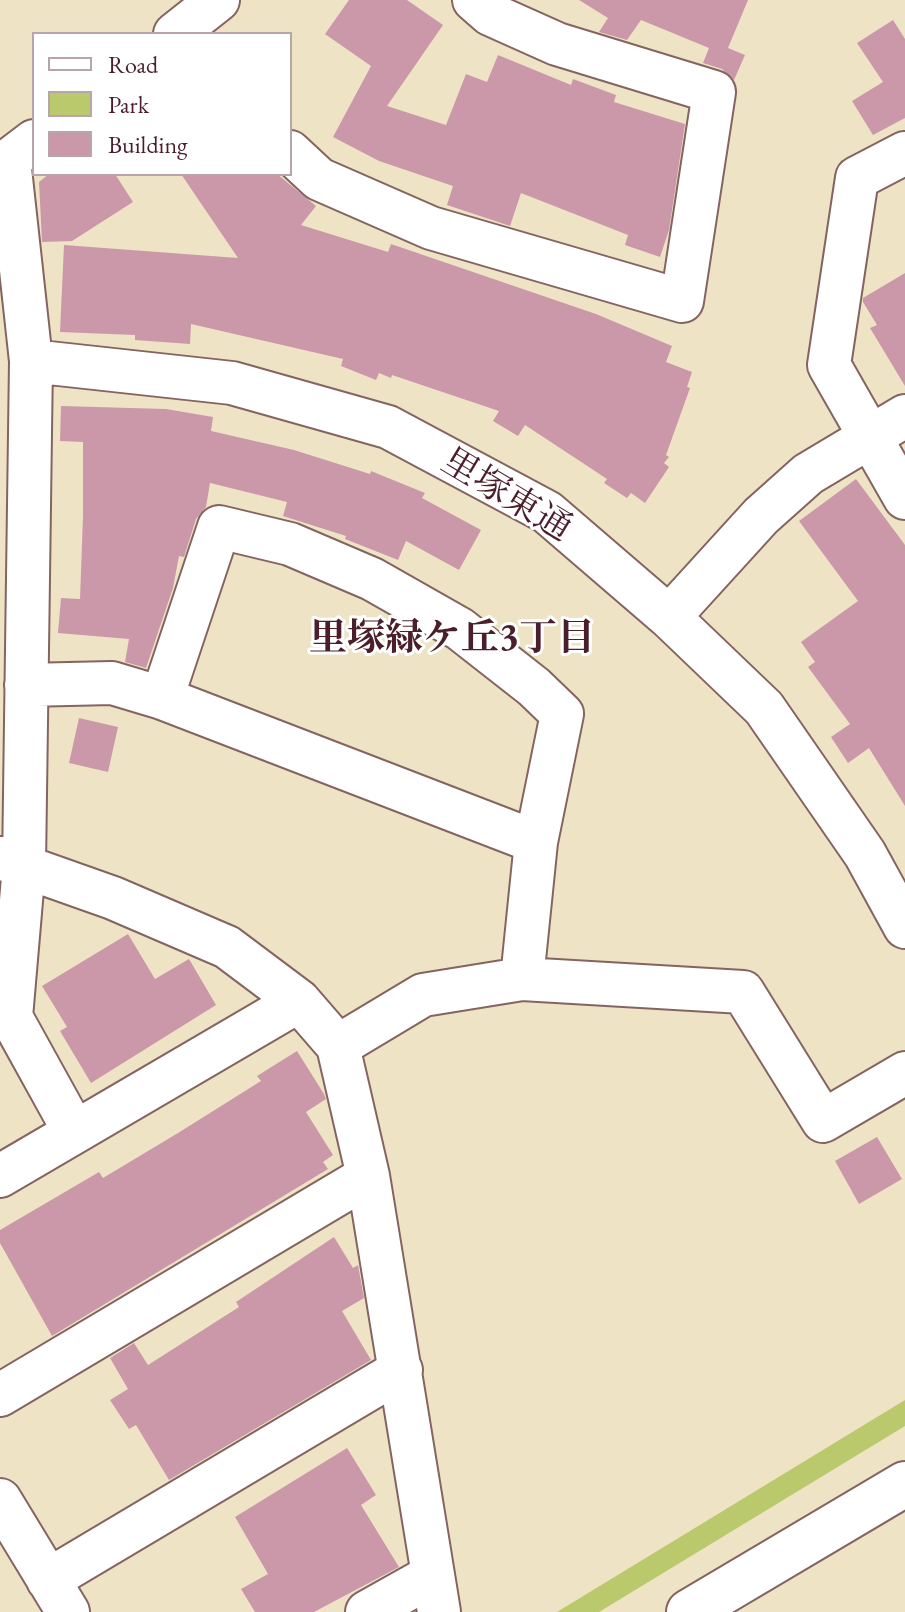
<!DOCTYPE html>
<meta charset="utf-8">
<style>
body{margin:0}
#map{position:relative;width:905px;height:1612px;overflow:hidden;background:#efe3c5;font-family:"EB Garamond",serif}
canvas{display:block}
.legend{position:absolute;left:32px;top:32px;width:260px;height:144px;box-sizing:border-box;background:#fff;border:2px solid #b7a5aa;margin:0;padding:10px 14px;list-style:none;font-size:24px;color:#4a1f2b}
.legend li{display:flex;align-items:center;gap:16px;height:40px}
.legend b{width:40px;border:2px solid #b7a5aa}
</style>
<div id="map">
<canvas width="905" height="1612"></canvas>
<ul class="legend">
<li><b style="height:10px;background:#fff"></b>Road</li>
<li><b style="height:22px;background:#b9c96b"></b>Park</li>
<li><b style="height:22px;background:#cb98a9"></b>Building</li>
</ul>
</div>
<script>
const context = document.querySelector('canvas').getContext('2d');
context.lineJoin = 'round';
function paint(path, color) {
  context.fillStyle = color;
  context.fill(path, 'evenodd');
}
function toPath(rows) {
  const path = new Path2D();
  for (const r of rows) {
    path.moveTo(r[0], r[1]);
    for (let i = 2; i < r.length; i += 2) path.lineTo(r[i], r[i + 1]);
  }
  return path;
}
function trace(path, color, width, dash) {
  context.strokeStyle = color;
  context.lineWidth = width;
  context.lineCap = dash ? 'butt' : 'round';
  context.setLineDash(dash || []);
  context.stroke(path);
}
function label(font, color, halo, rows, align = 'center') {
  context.font = font + ' "EB Garamond","Noto Serif JP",serif';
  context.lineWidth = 6;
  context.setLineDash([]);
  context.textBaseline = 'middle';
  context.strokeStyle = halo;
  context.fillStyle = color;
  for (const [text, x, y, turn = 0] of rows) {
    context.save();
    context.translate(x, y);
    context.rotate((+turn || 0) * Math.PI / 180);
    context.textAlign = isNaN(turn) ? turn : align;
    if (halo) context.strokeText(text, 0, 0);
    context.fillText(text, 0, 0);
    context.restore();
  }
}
const green = toPath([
 [905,1400,905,1426,599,1612,557,1612]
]);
const building = toPath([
 [349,0,407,0,443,25,387,106,446,125,466,74,487,82,498,55,571,85,573,79,616,95,614,102,685,124,669,230,660,257,625,245,628,235,521,193,510,226,447,205,453,186,379,161,333,137,371,66,325,34],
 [579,0,748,0,728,48,745,55,734,80,722,69,703,63,709,48,641,20,627,40,599,32,608,18],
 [893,20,905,39,905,118,873,135,852,101,883,82,857,43],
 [49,174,115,174,133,202,72,241,42,242,39,182],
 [181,174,277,174,316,206,301,225,388,252,391,244,596,314,672,346,666,362,692,372,687,387,690,388,666,455,669,457,664,463,669,467,645,503,631,493,627,498,604,483,607,479,525,425,518,436,493,421,499,411,392,375,391,378,379,373,376,380,341,366,343,359,191,324,190,344,135,340,135,335,60,332,64,245,238,258],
 [905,273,905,386,870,328,877,325,863,302,863,298],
 [61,406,166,409,213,417,211,431,294,450,370,474,371,471,425,493,422,498,481,530,459,570,406,541,398,560,345,539,346,536,283,516,287,502,210,483,206,507,196,519,184,557,179,556,173,588,146,668,125,662,129,639,58,633,61,598,80,599,83,516,83,442,60,441],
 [856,479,905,545,905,806,869,748,848,763,831,737,850,724,808,667,815,662,801,642,858,601,799,521],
 [79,718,118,727,108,772,69,763],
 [128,934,155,979,189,959,216,1005,91,1083,60,1031,67,1027,42,986],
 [297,1051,324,1094,326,1099,306,1112,333,1155,323,1162,328,1169,52,1336,0,1243,0,1230,99,1172,103,1178,178,1133,261,1081,257,1076],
 [877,1137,902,1179,859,1204,835,1161],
 [334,1237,353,1268,358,1265,364,1298,342,1311,371,1360,169,1480,136,1425,129,1429,110,1400,128,1389,110,1358,134,1343,148,1365,239,1307,236,1302],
 [347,1448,376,1495,361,1505,399,1567,314,1612,255,1612,241,1589,268,1574,235,1517]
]);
const minor = toPath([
 [175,34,218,0],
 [34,141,9,160,31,361,24,866,11,1017,74,1131],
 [290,152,319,179,431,228,682,301,714,92,557,44,490,14,474,0],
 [905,153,857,178,829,365,905,498],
 [31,361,232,383,388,427,547,512,669,617,764,708,865,854,905,927],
 [669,617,761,516,808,474,905,416],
 [26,685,112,683,162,698,536,842,522,979],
 [162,698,219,527,290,544,372,579,460,629,534,687,562,714,536,842],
 [0,858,113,898,227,947,299,1001,338,1046,368,1176,439,1612],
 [338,1046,423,995,522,979,743,992,823,1121,905,1073],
 [0,1176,299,1001],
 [0,1395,368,1176],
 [0,1500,68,1612],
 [48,1580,401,1370],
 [367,1612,433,1575]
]);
const tertiary = toPath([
 [689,1612,905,1484]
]);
const streetNames = [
 ["里塚東通",506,496,31]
];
const neighbourhoodNames = [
 ["里塚緑ケ丘3丁目",452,640]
];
paint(green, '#b9c96b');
paint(building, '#cb98a9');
trace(minor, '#846461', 46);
trace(tertiary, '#846461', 48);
trace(minor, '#fff', 42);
trace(tertiary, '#fff', 44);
label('36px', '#4a1f2b', '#fff', streetNames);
label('bold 38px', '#4a1f2b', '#fff', neighbourhoodNames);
</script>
